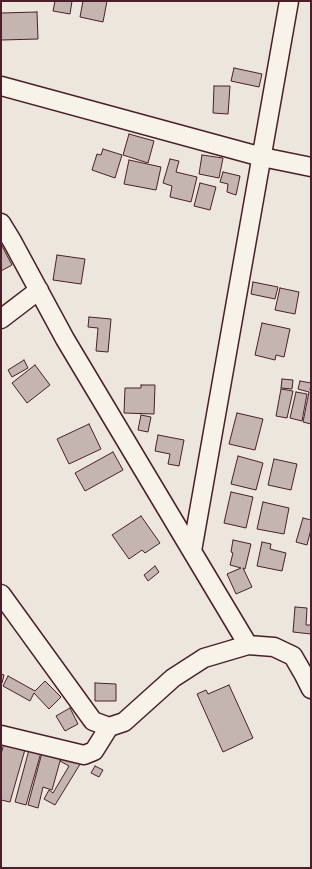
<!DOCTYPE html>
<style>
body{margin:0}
#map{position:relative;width:312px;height:869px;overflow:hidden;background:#ece6dd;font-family:"Patrick Hand",sans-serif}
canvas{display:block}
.frame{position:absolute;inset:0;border:2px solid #4a1f2b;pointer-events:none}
</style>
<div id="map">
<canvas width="312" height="869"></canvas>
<div class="frame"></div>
</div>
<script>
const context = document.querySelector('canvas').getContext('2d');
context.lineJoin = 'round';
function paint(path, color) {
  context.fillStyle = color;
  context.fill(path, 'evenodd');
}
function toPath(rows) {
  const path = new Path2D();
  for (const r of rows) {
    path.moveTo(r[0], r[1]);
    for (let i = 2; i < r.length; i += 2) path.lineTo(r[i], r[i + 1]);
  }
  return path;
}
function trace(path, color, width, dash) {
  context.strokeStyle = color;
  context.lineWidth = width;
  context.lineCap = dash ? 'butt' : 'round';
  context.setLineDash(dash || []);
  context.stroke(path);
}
const building = toPath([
 [55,1,72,1,70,14,53,11,55,1],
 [83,1,107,1,103,22,80,17,83,1],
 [37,12,38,39,1,40,1,13,37,12],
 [234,68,262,74,259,87,231,81,234,68],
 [214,86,230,86,228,114,213,113,214,86],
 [129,134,154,141,148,163,123,155,129,134],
 [103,149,122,155,115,178,92,170,97,154,101,155,103,149],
 [202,155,223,158,219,178,199,174,202,155],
 [170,159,179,161,176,172,197,177,191,202,170,197,172,186,163,183,170,159],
 [129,160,161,167,156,190,124,184,129,160],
 [223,172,240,176,236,195,227,192,228,184,220,182,223,172],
 [200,183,216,187,210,210,194,206,200,183],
 [1,244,12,265,1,271,1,244],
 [57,255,85,259,81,284,53,280,57,255],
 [253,282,278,287,275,299,251,294,253,282],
 [280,288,299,292,295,314,275,310,280,288],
 [89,317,111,319,108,352,96,351,98,328,88,327,89,317],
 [262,323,290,329,284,357,276,355,275,360,255,355,262,323],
 [24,360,28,368,12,377,8,370,24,360],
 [35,365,50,385,27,403,12,383,35,365],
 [282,379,293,380,292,389,281,388,282,379],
 [300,381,311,383,310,390,311,390,311,424,303,422,309,392,298,389,300,381],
 [141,385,155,385,154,414,124,413,125,388,141,388,141,385],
 [281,389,293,391,287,418,276,416,281,389],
 [296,392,307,394,302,421,290,418,296,392],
 [237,413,263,419,255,450,229,444,237,413],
 [141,415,151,417,148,432,138,430,141,415],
 [89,424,101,449,69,464,57,439,89,424],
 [158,435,184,440,179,466,168,464,170,454,155,451,158,435],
 [113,452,123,470,85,491,75,473,113,452],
 [238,456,263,463,256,490,231,484,238,456],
 [274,459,297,464,291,490,268,485,274,459],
 [231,492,253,497,246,528,224,523,231,492],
 [263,502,289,508,284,534,257,529,263,502],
 [141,516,160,543,145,553,142,550,129,559,112,535,141,516],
 [303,518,311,520,311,529,307,545,296,542,303,518],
 [233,540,251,544,245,569,243,568,252,587,236,594,227,574,241,568,230,565,233,553,231,552,233,540],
 [262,542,271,544,270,549,286,553,282,571,257,566,262,542],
 [155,566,159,572,148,581,144,575,155,566],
 [295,607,307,608,306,625,311,625,311,634,293,632,295,607],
 [1,674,4,675,2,683,1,683,1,674],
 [8,676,35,691,45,681,61,697,49,709,34,693,30,701,3,686,8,676],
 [95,683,116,684,116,701,95,701,95,683],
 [229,685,253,738,223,752,197,694,206,690,208,694,229,685],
 [70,708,78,724,65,731,56,716,70,708],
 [5,740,26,746,10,802,1,800,1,754,5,740],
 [30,746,42,749,26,805,15,802,30,746],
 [43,749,62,754,52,790,43,787,38,808,28,805,43,749],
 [66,752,82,761,55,805,44,799,49,790,53,793,69,766,60,761,66,752],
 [95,766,103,770,99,777,91,773,95,766]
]);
const minor = toPath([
 [1,86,262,157,311,167],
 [1,223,12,241,65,339,248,645],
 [1,319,39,290],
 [192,551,289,1],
 [1,594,93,721,109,727,124,722,173,678,204,658,248,645,274,647,293,656,304,675,311,689],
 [1,735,84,755,94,751,109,727]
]);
paint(building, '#c4b5b0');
trace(building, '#4a1f2b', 1);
trace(minor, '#4a1f2b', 21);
trace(minor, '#f7f3e8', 18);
</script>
